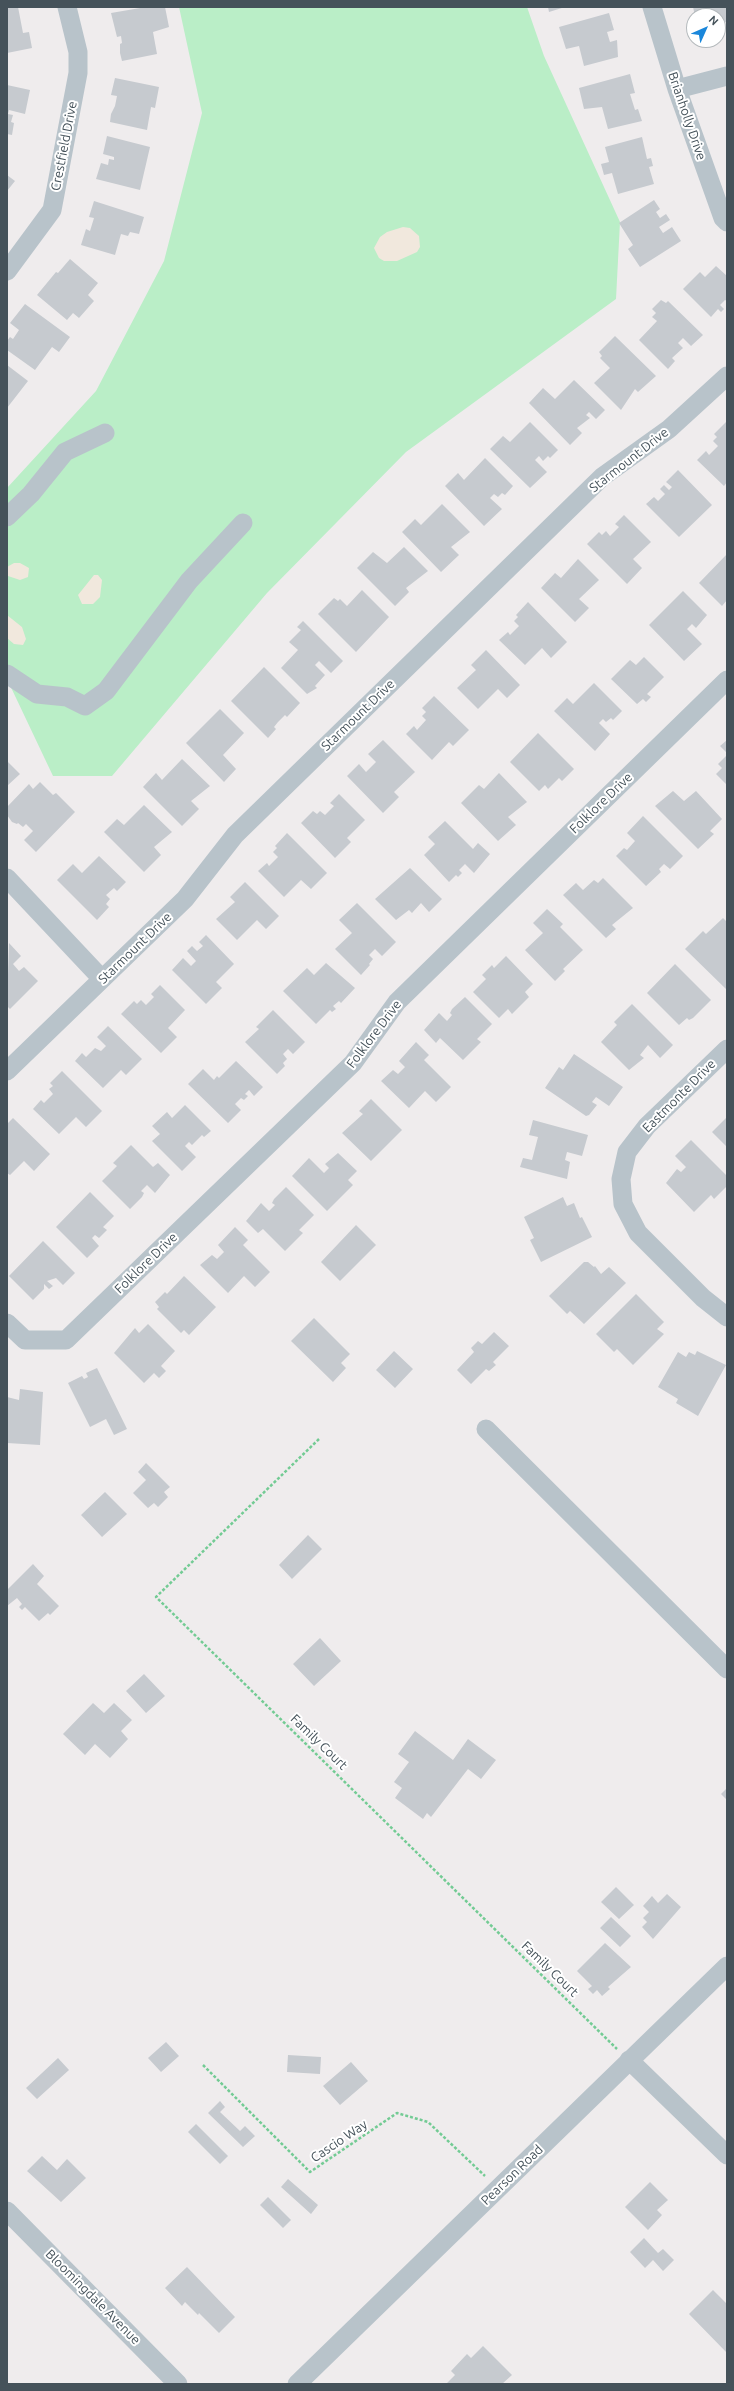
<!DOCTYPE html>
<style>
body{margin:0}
#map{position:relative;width:734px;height:2391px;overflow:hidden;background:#efeced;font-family:Ubuntu,sans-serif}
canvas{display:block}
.frame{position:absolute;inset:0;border:8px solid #45525a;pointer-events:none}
.north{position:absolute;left:686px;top:8px;width:40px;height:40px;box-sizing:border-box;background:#fff;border:1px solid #b5babd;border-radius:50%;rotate:45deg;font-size:11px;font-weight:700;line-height:16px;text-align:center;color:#45525a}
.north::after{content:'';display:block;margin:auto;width:14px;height:18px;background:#1a87db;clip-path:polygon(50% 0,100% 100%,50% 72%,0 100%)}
</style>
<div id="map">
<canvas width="734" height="2391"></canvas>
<div class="frame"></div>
<div class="north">N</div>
</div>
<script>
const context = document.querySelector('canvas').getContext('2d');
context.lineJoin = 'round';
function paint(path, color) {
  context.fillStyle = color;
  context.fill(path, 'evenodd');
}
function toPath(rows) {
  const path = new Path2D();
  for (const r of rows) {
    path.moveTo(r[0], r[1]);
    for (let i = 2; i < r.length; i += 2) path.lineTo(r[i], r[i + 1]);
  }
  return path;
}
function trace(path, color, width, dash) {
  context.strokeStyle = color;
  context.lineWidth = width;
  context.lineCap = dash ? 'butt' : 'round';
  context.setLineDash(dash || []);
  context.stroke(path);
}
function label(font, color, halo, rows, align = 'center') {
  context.font = font + ' Ubuntu,sans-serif';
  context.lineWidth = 4;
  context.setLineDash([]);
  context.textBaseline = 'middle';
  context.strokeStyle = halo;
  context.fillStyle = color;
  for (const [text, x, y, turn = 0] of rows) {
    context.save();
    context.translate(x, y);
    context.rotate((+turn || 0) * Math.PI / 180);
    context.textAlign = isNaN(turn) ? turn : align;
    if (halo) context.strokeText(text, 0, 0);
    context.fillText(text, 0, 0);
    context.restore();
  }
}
const green = toPath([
 [179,7,527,7,544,56,620,222,616,299,406,452,267,593,112,776,53,776,7,679,7,488,96,391,164,261,202,113]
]);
const sand = toPath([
 [403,227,410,228,419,236,420,247,417,252,397,261,384,261,379,258,374,248,380,237,387,232],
 [14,563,20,563,29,568,28,577,20,580,8,576,7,567],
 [94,575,98,575,102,580,100,597,93,604,82,604,78,595],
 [7,615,22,627,26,639,23,645,14,644,7,638]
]);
const building = toPath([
 [7,7,18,7,23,33,29,32,32,48,7,53],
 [146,7,165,7,169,27,153,32,157,54,122,61,120,53,120,44,122,43,121,36,117,37,111,13],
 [548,7,565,7,549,12],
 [693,7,727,7,727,22,721,23,718,16,695,16],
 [609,13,614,30,607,32,610,42,617,40,618,57,584,66,579,46,566,49,559,27],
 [630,74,635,93,630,94,635,110,638,109,642,121,608,129,602,107,584,109,579,88],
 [115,78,159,87,155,108,151,107,147,130,110,122,111,114,115,106,117,96,111,95],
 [7,85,30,90,25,114,9,110,8,114,13,115,11,122,14,123,12,135,7,134],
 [107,136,150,147,140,190,96,179,101,163,108,165,109,159,114,160,114,157,103,154],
 [642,137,647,159,651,158,653,166,649,167,654,184,618,194,612,173,604,175,601,164,609,162,605,147],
 [7,175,15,181,7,191],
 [654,200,660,209,656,212,660,218,666,214,670,220,659,227,663,233,672,227,681,241,640,267,628,249,633,245,619,223],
 [94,201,144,217,139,234,130,232,128,236,121,234,115,255,81,245,86,229,90,231,94,218,89,217],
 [70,259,98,283,88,295,94,301,79,318,73,313,67,320,37,295,56,272,58,273],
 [716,266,727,276,727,301,725,300,720,305,724,309,721,312,718,309,711,317,683,289,700,272,705,277],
 [661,300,666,303,668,301,703,335,691,346,683,338,678,343,683,348,672,358,675,361,668,369,639,340,657,321,652,317,656,313,652,309],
 [25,304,70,337,59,352,52,347,35,370,7,350,7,341,10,337,13,339,19,330,10,323],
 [615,336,656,376,638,392,635,389,621,410,594,383,610,368,600,358,602,356,599,352],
 [7,365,28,381,7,408],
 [574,380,605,410,596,419,589,412,586,415,590,418,577,428,582,433,570,445,529,403,543,388,555,399],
 [530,422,558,450,550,458,548,456,543,461,539,456,535,460,547,472,530,488,490,449,503,436,510,442],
 [726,422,727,482,724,486,697,460,706,451,709,455,718,446,713,441,717,437,714,434],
 [485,458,513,486,505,495,502,493,498,497,494,494,490,498,502,509,484,526,445,486,458,473,464,480],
 [678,470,712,505,679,537,646,504,654,497,658,501,665,494,660,489,664,485,669,490,672,487,666,482],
 [442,504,470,532,451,547,459,555,441,572,402,532,415,519,421,525],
 [624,515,651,542,633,559,642,568,627,584,587,544,599,532,602,535,606,531,610,536,619,527,615,524],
 [404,547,428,571,406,588,409,592,395,606,357,568,373,552,387,563],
 [727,554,727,600,722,606,699,583],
 [578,559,599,580,579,599,589,608,575,622,541,588,555,573,561,578],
 [362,590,389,617,356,652,318,614,334,598,338,601,340,599,347,606],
 [683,591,707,615,696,628,692,624,687,629,702,644,684,661,649,625],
 [528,602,567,642,551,658,542,648,525,665,499,640,508,632,510,635,519,626,514,621,518,617,516,615],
 [303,621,343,661,331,673,319,661,315,665,325,675,315,686,317,688,307,694,281,668,298,650,289,642,301,630,297,627],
 [486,650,520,685,507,698,498,689,478,709,457,688,476,670,471,665],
 [644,657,664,677,647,694,651,697,646,702,643,699,637,704,611,679,630,660,636,665],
 [264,667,300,703,287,717,285,715,278,722,274,727,276,729,268,738,231,701],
 [594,683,622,711,613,720,611,718,606,722,603,719,599,723,610,734,595,751,554,711,567,698,573,704],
 [434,696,469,730,453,746,449,742,432,760,406,734,414,726,417,730,426,720,422,716,426,712,422,708],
 [220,709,244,733,223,755,236,769,224,782,186,743],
 [538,733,574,769,562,781,559,778,548,789,545,785,539,791,510,762],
 [383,740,415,772,394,792,399,797,383,813,347,776,359,764,366,772,376,762,368,754],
 [727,740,727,753,720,746],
 [727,755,727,785,716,774,722,768,718,764],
 [182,759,210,786,191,801,199,809,182,826,143,787,156,773,162,780],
 [7,761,20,774,7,786],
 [499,773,527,802,508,817,516,825,498,841,461,803,479,785,484,789],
 [40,782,53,795,56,793,75,812,36,852,24,840,33,831,26,824,23,827,18,823,17,824,12,822,7,815,7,807,29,784,33,789],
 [673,791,684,801,696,791,722,819,710,831,714,834,698,849,655,806],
 [339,794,365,820,347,838,351,842,335,858,301,823,313,811,317,814,320,811,325,815,334,806,330,803],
 [144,805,172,832,154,847,161,855,144,872,104,832,117,819,124,825],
 [643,816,683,856,670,869,664,864,659,869,661,872,646,886,616,856,624,848,627,850,635,841,627,833],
 [445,821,473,849,478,843,490,854,474,873,465,864,459,870,462,873,458,877,456,875,449,882,424,855,435,844,428,837],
 [287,833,327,873,311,889,301,880,284,897,258,871,267,863,269,866,278,857,273,852,277,848,275,846],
 [99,856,126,882,117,891,114,888,106,895,110,899,106,904,109,907,97,920,57,880,73,864,82,873],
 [410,868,442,899,429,912,421,903,412,913,409,910,396,920,375,899],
 [603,878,633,908,612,925,616,929,606,938,563,895,576,883,583,890,594,880,598,883],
 [245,882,279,916,266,929,257,920,237,940,216,919,235,902,230,897],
 [357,903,396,942,382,956,375,949,369,955,373,959,369,964,370,965,361,975,335,949,352,933,339,920],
 [547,909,563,924,560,927,583,950,563,969,565,971,555,981,525,950,543,933,533,923],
 [723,918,727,922,727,990,685,949,703,931,706,934],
 [206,935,234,964,216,982,222,988,206,1004,172,970,183,958,191,966,196,961,187,951,192,946,197,951,203,946,199,942],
 [9,943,21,956,13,964,19,971,24,967,38,981,10,1009,7,1006],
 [506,956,533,984,525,992,529,997,512,1014,508,1009,499,1018,473,992,486,979,482,975,492,965,494,968],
 [326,963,355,988,341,1003,339,1001,333,1006,336,1009,332,1012,330,1010,316,1024,283,991,307,968,314,975],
 [675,964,711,1000,693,1018,689,1020,687,1018,679,1025,647,993],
 [160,985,185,1010,168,1028,177,1037,161,1053,121,1014,134,1001,137,1004,141,1000,146,1005,154,997,151,994],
 [465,997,492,1024,477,1039,481,1042,463,1060,440,1038,436,1043,424,1030,439,1013,447,1021,452,1015,450,1013,452,1009],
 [632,1004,673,1045,660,1058,648,1045,640,1055,644,1058,629,1070,601,1042,617,1025,614,1022],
 [273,1010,305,1042,293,1054,288,1049,283,1054,287,1059,283,1063,285,1066,277,1074,245,1042,259,1029,256,1027],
 [108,1026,142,1059,126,1075,121,1070,103,1088,75,1061,82,1053,86,1057,95,1048,101,1051,106,1046,97,1037],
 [416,1042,429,1055,424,1060,451,1087,436,1102,425,1091,409,1108,381,1081,393,1070,398,1074,405,1067,399,1061],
 [574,1054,623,1087,609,1106,596,1097,592,1102,597,1105,589,1115,586,1116,545,1088,559,1067,563,1070],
 [236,1061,263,1087,254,1096,249,1090,245,1094,248,1096,244,1100,241,1098,235,1104,241,1110,228,1123,188,1084,203,1069,214,1080,217,1076,219,1078],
 [62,1071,102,1111,86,1127,76,1117,59,1134,33,1109,41,1100,44,1103,53,1094,49,1089,53,1086,50,1083],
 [371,1099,402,1130,371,1161,342,1133,363,1114,359,1111],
 [185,1105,211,1131,204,1137,202,1135,192,1145,189,1142,185,1146,196,1157,182,1171,152,1141,160,1134,152,1126,167,1112,172,1118],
 [727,1117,727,1147,712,1132],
 [13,1118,50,1154,34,1171,24,1161,10,1175,7,1173,7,1124],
 [533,1120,588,1135,582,1156,567,1152,565,1160,570,1162,567,1179,520,1167,523,1158,532,1160,538,1137,529,1135],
 [691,1140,727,1176,727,1186,714,1199,711,1195,694,1212,666,1183,677,1169,681,1172,686,1167,675,1156],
 [131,1145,153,1167,158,1163,170,1175,155,1193,147,1185,141,1191,144,1193,142,1197,130,1209,102,1181,117,1166,113,1163],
 [338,1153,357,1171,348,1180,353,1185,327,1211,292,1176,309,1158,324,1173,329,1168,325,1164],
 [286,1187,314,1215,299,1230,303,1233,285,1251,263,1229,258,1233,246,1221,261,1203,269,1211,275,1205,272,1203,274,1199],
 [90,1192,114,1216,103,1227,107,1230,99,1238,95,1235,92,1238,99,1246,87,1258,56,1227],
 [563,1197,567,1206,574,1203,580,1218,582,1217,592,1237,541,1262,530,1240,534,1238,524,1217],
 [356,1225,376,1245,340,1281,321,1262],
 [235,1227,248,1240,243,1245,270,1272,255,1287,244,1276,228,1293,200,1265,212,1255,217,1259,224,1252,218,1245],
 [43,1241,75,1273,63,1285,56,1278,47,1281,53,1286,49,1289,44,1284,44,1289,33,1300,9,1276],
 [584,1262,588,1262,594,1267,595,1266,601,1274,609,1267,626,1283,584,1324,570,1311,567,1314,549,1296],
 [184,1276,216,1307,189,1335,184,1330,181,1333,157,1309,159,1307,155,1302,165,1292,167,1294],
 [636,1294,664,1322,657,1329,664,1334,633,1365,617,1349,614,1352,596,1334],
 [314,1318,350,1354,341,1363,346,1368,333,1382,291,1341],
 [148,1324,175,1351,161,1366,166,1371,159,1378,154,1373,144,1383,114,1353,135,1328,139,1333],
 [494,1332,509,1346,493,1362,496,1365,489,1371,486,1369,471,1384,457,1370,474,1352,471,1348,478,1341,482,1344],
 [394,1351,413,1369,395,1388,376,1370],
 [697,1351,726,1365,698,1416,676,1403,678,1399,658,1387,678,1352,686,1357,689,1352,695,1355],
 [97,1368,127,1429,114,1435,106,1419,90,1427,68,1383,82,1376,84,1379,88,1377,86,1373],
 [20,1389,43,1392,40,1445,7,1443,7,1397,19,1400],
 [146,1463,170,1487,164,1492,168,1497,158,1507,154,1503,148,1508,133,1493,146,1480,138,1472],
 [105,1492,127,1514,102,1537,81,1515],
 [308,1535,322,1549,292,1579,279,1565],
 [33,1564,44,1576,37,1584,59,1606,50,1615,48,1613,39,1621,25,1607,22,1610,19,1607,22,1604,17,1598,7,1606,7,1590],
 [320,1638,341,1661,314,1686,293,1664],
 [144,1674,165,1696,146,1713,126,1691],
 [93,1703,104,1713,114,1703,132,1720,121,1731,128,1739,110,1758,95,1744,85,1755,63,1734],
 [415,1731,453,1760,468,1739,496,1760,481,1779,468,1769,431,1817,427,1813,423,1819,395,1798,402,1788,394,1782,409,1762,398,1754],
 [727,1788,727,1800,721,1794],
 [616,1887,634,1905,619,1919,601,1902],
 [667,1894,681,1907,653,1939,642,1927,647,1922,643,1918,649,1912,643,1906,652,1896,658,1903],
 [611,1917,631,1936,620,1947,600,1928],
 [605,1943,631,1967,608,1987,610,1989,602,1996,597,1990,593,1994,588,1989,592,1986,577,1971],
 [166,2042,179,2056,161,2072,148,2058],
 [288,2055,321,2057,320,2074,287,2072],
 [58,2058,69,2070,37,2099,26,2088],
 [351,2062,368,2081,340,2105,323,2086],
 [220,2101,225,2107,220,2112,240,2131,245,2126,255,2136,243,2147,208,2113],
 [196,2124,228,2156,220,2164,188,2132],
 [42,2156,57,2170,67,2159,86,2178,61,2202,27,2171],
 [288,2179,318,2205,311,2214,281,2187],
 [650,2182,668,2200,657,2210,662,2215,648,2230,625,2207],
 [268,2197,291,2220,283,2228,260,2205],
 [644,2238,658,2253,663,2249,674,2260,663,2271,653,2260,645,2268,630,2252],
 [187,2267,235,2317,219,2333,199,2313,198,2315,185,2302,182,2306,165,2288],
 [713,2290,727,2304,727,2353,689,2314],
 [483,2346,512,2375,502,2384,446,2384,455,2375,451,2371,467,2354,471,2358]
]);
const path = toPath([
 [319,1439,156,1597,617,2049],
 [203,2065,310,2172,397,2113,428,2122,485,2176]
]);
const minor = toPath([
 [652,7,677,89,723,218,727,222],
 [677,89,727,76],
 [7,271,52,210,78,73,78,52,67,7],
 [7,517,31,494,65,452,105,433],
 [7,674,37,694,67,697,85,706,106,691,189,581,243,523],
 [7,878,102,979],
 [727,1049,647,1126,627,1152,621,1179,623,1204,638,1233,703,1298,727,1317],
 [7,1071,185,899,235,835,602,477,669,429,727,376],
 [7,1323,25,1340,66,1340,353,1063,397,1002,727,680],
 [486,1429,727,1669],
 [629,2060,727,2155],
 [7,2211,178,2384],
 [297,2384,727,1966]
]);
const streetNames = [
 ["Brianholly Drive",687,116,71],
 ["Crestfield Drive",64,146,-79],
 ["Starmount Drive",629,460,-38],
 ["Starmount Drive",358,715,-44],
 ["Folklore Drive",601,803,-44],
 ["Starmount Drive",135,948,-44],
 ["Folklore Drive",374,1034,-53],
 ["Eastmonte Drive",679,1096,-45],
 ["Folklore Drive",146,1263,-44],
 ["Family Court",319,1742,44],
 ["Family Court",550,1969,44],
 ["Cascio Way",339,2141,-34],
 ["Pearson Road",512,2175,-44],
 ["Bloomingdale Avenue",93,2297,45]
];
paint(green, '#baeec7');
paint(sand, '#f1e8dd');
paint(building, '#c6cacf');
trace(path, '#73cb94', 2.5, [3, 2]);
trace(minor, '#b8c3ca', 19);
label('13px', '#45525a', '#fff', streetNames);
</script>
